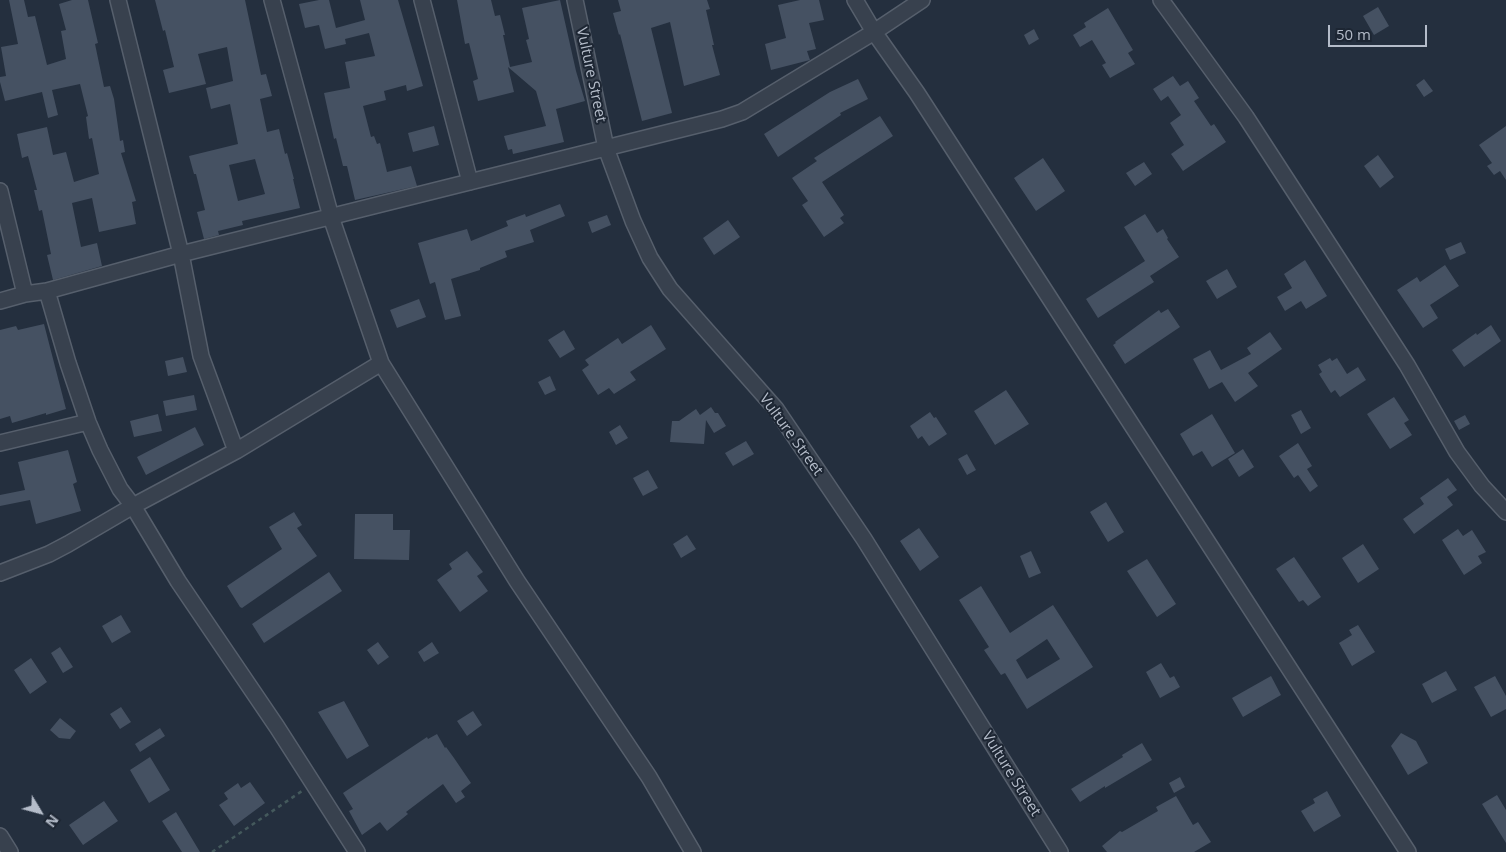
<!DOCTYPE html>
<style>
body{margin:0}
#map{position:relative;width:1506px;height:852px;overflow:hidden;background:#242f3e;font-family:"Open Sans",sans-serif}
canvas{display:block}
.north{position:absolute;left:15px;top:787px;width:50px;height:50px;-webkit-text-stroke:4px #1d2633;paint-order:stroke;rotate:127deg;font-size:14px;font-weight:700;line-height:20px;text-align:center;color:#b4bcc9}
.north::after{content:'';display:block;margin:auto;width:18px;height:22px;background:#b4bcc9;clip-path:polygon(50% 0,100% 100%,50% 72%,0 100%)}
.scale{position:absolute;left:1328px;top:25px;width:99px;height:22px;box-sizing:border-box;border:2px solid #b4bcc9;border-top:0;padding-left:6px;font-size:15px;line-height:18px;white-space:nowrap;color:#b4bcc9;-webkit-text-stroke:4px #1d2633;paint-order:stroke}
</style>
<div id="map">
<canvas width="1506" height="852"></canvas>
<div class="north">N</div>
<div class="scale">50 m</div>
</div>
<script>
const context = document.querySelector('canvas').getContext('2d');
context.lineJoin = 'round';
function paint(path, color) {
  context.fillStyle = color;
  context.fill(path, 'evenodd');
}
function toPath(rows) {
  const path = new Path2D();
  for (const r of rows) {
    path.moveTo(r[0], r[1]);
    for (let i = 2; i < r.length; i += 2) path.lineTo(r[i], r[i + 1]);
  }
  return path;
}
function trace(path, color, width, dash) {
  context.strokeStyle = color;
  context.lineWidth = width;
  context.lineCap = dash ? 'butt' : 'round';
  context.setLineDash(dash || []);
  context.stroke(path);
}
function label(font, color, halo, rows, align = 'center') {
  context.font = font + ' "Open Sans",sans-serif';
  context.lineWidth = 4;
  context.setLineDash([]);
  context.textBaseline = 'middle';
  context.strokeStyle = halo;
  context.fillStyle = color;
  for (const [text, x, y, turn = 0] of rows) {
    context.save();
    context.translate(x, y);
    context.rotate((+turn || 0) * Math.PI / 180);
    context.textAlign = isNaN(turn) ? turn : align;
    if (halo) context.strokeText(text, 0, 0);
    context.fillText(text, 0, 0);
    context.restore();
  }
}
const building = toPath([
 [9,0,24,0,28,17,35,16,47,65,66,59,61,31,66,30,59,4,72,0,88,0,98,43,95,44,104,87,110,86,114,99,120,141,123,140,125,152,121,153,136,201,132,202,136,224,99,232,92,198,72,203,81,247,97,243,102,266,53,280,47,255,51,254,42,210,39,211,34,190,37,190,28,156,22,158,17,134,47,127,53,155,66,152,74,182,99,174,92,138,89,139,86,117,88,116,80,84,52,90,58,115,48,118,42,92,5,101,0,82,0,77,6,76,1,47,18,44],
 [155,0,245,0,261,75,266,74,272,96,260,99,267,132,279,129,285,154,287,153,294,179,293,179,300,208,242,221,243,225,218,231,219,235,204,239,197,212,205,210,196,174,194,174,189,156,238,144,230,104,211,109,206,88,233,81,227,47,198,54,206,84,169,93,163,70,174,67,165,30,163,31],
 [255,159,265,194,238,201,229,165],
 [319,0,329,0,336,28,365,20,360,0,398,0,423,86,407,91,406,85,384,91,386,100,363,106,371,137,374,136,377,144,380,143,387,172,411,166,417,186,355,200,347,166,343,166,336,138,334,139,324,93,350,88,345,62,375,56,369,33,345,39,346,44,325,49,319,25,305,28,299,4],
 [457,0,491,0,495,16,500,15,505,35,503,35,510,67,532,62,526,40,529,39,522,8,560,0,576,71,585,101,556,109,564,142,513,154,512,149,508,150,504,136,546,126,536,91,508,67,514,92,478,101,473,81,478,79,469,43,465,44],
 [618,0,707,0,710,9,706,10,714,45,712,45,720,75,684,86,670,22,651,28,672,113,642,121,620,34,619,35,613,13,621,11],
 [800,0,819,0,824,20,809,23,816,49,807,51,810,60,771,70,765,44,786,38,778,5],
 [1378,7,1389,26,1374,35,1363,16],
 [1108,8,1133,50,1128,53,1135,64,1110,78,1102,65,1106,63,1092,40,1080,47,1073,35,1086,27,1084,23],
 [1034,29,1039,39,1029,45,1024,35],
 [1173,76,1180,86,1188,81,1199,98,1194,101,1211,126,1214,124,1226,142,1183,171,1171,154,1184,145,1170,123,1181,115,1168,96,1161,101,1153,89],
 [858,79,868,99,840,113,841,115,778,157,764,134,830,92],
 [1424,79,1433,91,1424,97,1416,85],
 [880,116,893,136,822,182,844,215,840,218,844,223,824,237,802,205,808,201,792,178,817,161,814,158],
 [434,126,439,145,413,152,408,133],
 [1506,126,1506,180,1500,171,1494,175,1487,166,1492,163,1479,145],
 [1378,155,1394,177,1380,188,1364,166],
 [1043,158,1065,191,1036,211,1014,178],
 [1144,162,1152,174,1135,186,1126,173],
 [560,204,565,216,530,230,534,242,505,251,507,257,480,268,480,270,451,279,461,316,445,320,435,282,430,284,418,243,467,229,471,241,508,226,506,221,525,214,526,217],
 [1145,214,1157,233,1163,229,1168,238,1167,239,1179,257,1150,276,1154,282,1098,318,1086,299,1145,261,1124,227],
 [607,215,611,225,592,233,588,222],
 [728,220,740,237,714,255,703,238],
 [1461,242,1466,253,1450,260,1445,249],
 [1305,260,1327,296,1306,309,1301,301,1285,311,1277,297,1292,288,1284,274],
 [1445,265,1459,286,1430,305,1438,318,1423,328,1397,290,1417,277,1420,282],
 [1227,269,1237,287,1217,299,1206,281],
 [419,299,426,317,397,328,390,310],
 [1168,309,1180,327,1125,364,1113,345,1116,343,1115,342,1159,310,1161,313],
 [44,324,66,409,46,415,46,413,12,423,10,416,0,419,0,330,16,326,18,330],
 [651,325,666,349,630,372,636,380,614,394,609,388,598,395,582,370,589,365,585,360,618,338,622,344],
 [1491,325,1501,341,1464,367,1452,350,1476,333,1477,335],
 [564,330,575,349,560,358,548,340],
 [1270,332,1282,349,1248,373,1258,386,1235,402,1222,382,1209,389,1193,359,1210,350,1221,370,1251,354,1247,348],
 [183,357,187,372,168,376,165,361],
 [1330,358,1332,361,1337,358,1347,374,1358,367,1366,380,1340,397,1335,390,1331,393,1319,374,1322,372,1318,365],
 [550,376,556,390,545,395,538,382],
 [1006,390,1029,424,995,445,974,411],
 [194,395,197,410,166,416,163,401],
 [1394,397,1409,420,1404,423,1412,435,1390,449,1367,414],
 [711,407,715,413,718,413,726,426,714,433,706,420,704,444,670,442,672,421,679,421,696,409,700,415],
 [1301,410,1311,428,1301,434,1291,415],
 [930,412,934,418,936,417,947,434,929,446,922,436,918,439,910,426],
 [158,414,162,431,134,437,130,421],
 [1212,414,1235,453,1212,467,1202,451,1193,456,1180,434],
 [1465,415,1470,424,1459,430,1454,421],
 [620,425,628,438,616,445,609,432],
 [195,427,204,445,146,475,137,457],
 [746,441,754,454,733,466,725,453],
 [1298,443,1312,466,1307,469,1318,486,1310,492,1298,475,1294,478,1279,456],
 [1243,449,1254,467,1239,477,1228,459],
 [68,450,77,482,73,484,81,511,36,524,30,500,0,506,0,495,25,490,18,462],
 [967,454,976,470,967,475,958,459],
 [648,470,658,488,643,496,633,478],
 [1448,478,1457,490,1447,497,1453,505,1414,534,1403,519,1424,504,1420,498],
 [1106,502,1124,532,1108,542,1090,512],
 [294,512,302,525,297,528,317,556,242,608,240,607,227,586,282,549,269,527],
 [355,514,393,514,393,530,410,530,409,560,354,559],
 [919,528,939,557,920,571,900,541],
 [1458,529,1463,536,1472,530,1486,552,1478,556,1482,563,1464,575,1442,540],
 [687,535,696,549,681,558,673,544],
 [1363,544,1379,569,1358,583,1342,558],
 [467,551,483,572,477,576,488,591,460,612,437,580,452,569,449,564],
 [1031,551,1041,573,1029,578,1020,556],
 [1294,557,1321,597,1308,606,1303,600,1299,602,1276,569],
 [1147,559,1176,604,1157,617,1127,571],
 [329,572,342,591,264,643,252,624],
 [981,586,1010,633,1053,605,1093,667,1027,709,1005,673,1001,675,984,650,989,647,959,600],
 [1047,639,1060,659,1027,679,1016,660],
 [121,615,131,632,112,643,102,626],
 [1358,625,1375,652,1352,666,1339,643,1352,635,1349,630],
 [378,642,389,657,378,665,367,650],
 [432,642,439,653,424,662,418,652],
 [60,647,73,667,63,673,51,653],
 [31,658,47,682,30,694,14,670],
 [1161,663,1170,678,1174,676,1180,687,1160,698,1146,672],
 [1446,671,1457,690,1432,703,1422,684],
 [1271,676,1281,695,1243,717,1232,698],
 [1495,676,1506,696,1506,709,1491,717,1474,687],
 [344,701,369,746,347,759,318,712],
 [121,707,131,722,120,729,110,714],
 [473,711,482,725,467,736,457,721],
 [60,718,76,731,70,739,59,738,50,730],
 [160,728,165,736,140,752,135,744],
 [1401,733,1416,741,1428,763,1408,775,1391,746],
 [437,734,445,748,446,747,454,758,471,783,461,791,465,797,456,803,443,784,406,812,408,814,387,831,380,822,362,835,349,811,353,809,343,793,427,737,428,739],
 [1142,743,1152,760,1105,788,1105,786,1080,802,1071,789,1123,757,1122,755],
 [150,757,170,790,149,803,130,770],
 [1180,777,1185,787,1174,793,1169,783],
 [250,782,265,803,234,826,219,805,228,799,224,793,238,783,241,788],
 [1327,791,1341,816,1314,832,1301,811,1315,803,1313,799],
 [1497,795,1506,810,1506,843,1482,804],
 [1176,796,1193,825,1198,822,1211,842,1194,852,1107,852,1102,846,1120,831,1122,832,1158,811,1156,807],
 [104,801,118,821,83,845,69,825],
 [176,812,200,852,182,852,162,821]
]);
const path = toPath([
 [212,852,302,791]
]);
const minor = toPath([
 [118,0,181,254,201,356,236,451],
 [272,0,331,217,381,363,517,581,649,777,693,852],
 [422,0,470,182],
 [575,0,606,148,633,221,650,258,670,289,776,409,864,539,1060,852],
 [855,0,874,32,917,93,1408,852],
 [1161,0,1246,117,1407,365,1457,452,1482,486,1506,512],
 [0,191,25,294],
 [47,291,68,363,88,422,100,450,120,489,133,506,178,581,277,727,357,852],
 [0,301,25,294,47,291,181,254,722,119,742,112,874,32,922,0],
 [0,443,88,422],
 [0,573,49,554,68,544,133,506,236,451,381,363],
 [0,836,10,852]
]);
const streetNames = [
 ["Vulture Street",591,75,78],
 ["Vulture Street",791,435,54],
 ["Vulture Street",1011,774,58]
];
paint(building, '#455162');
trace(minor, '#565f6c', 18);
trace(path, '#44595c', 2.5, [4, 4]);
trace(minor, '#38414e', 15);
label('15px', '#b4bcc9', '#1d2633', streetNames);
</script>
